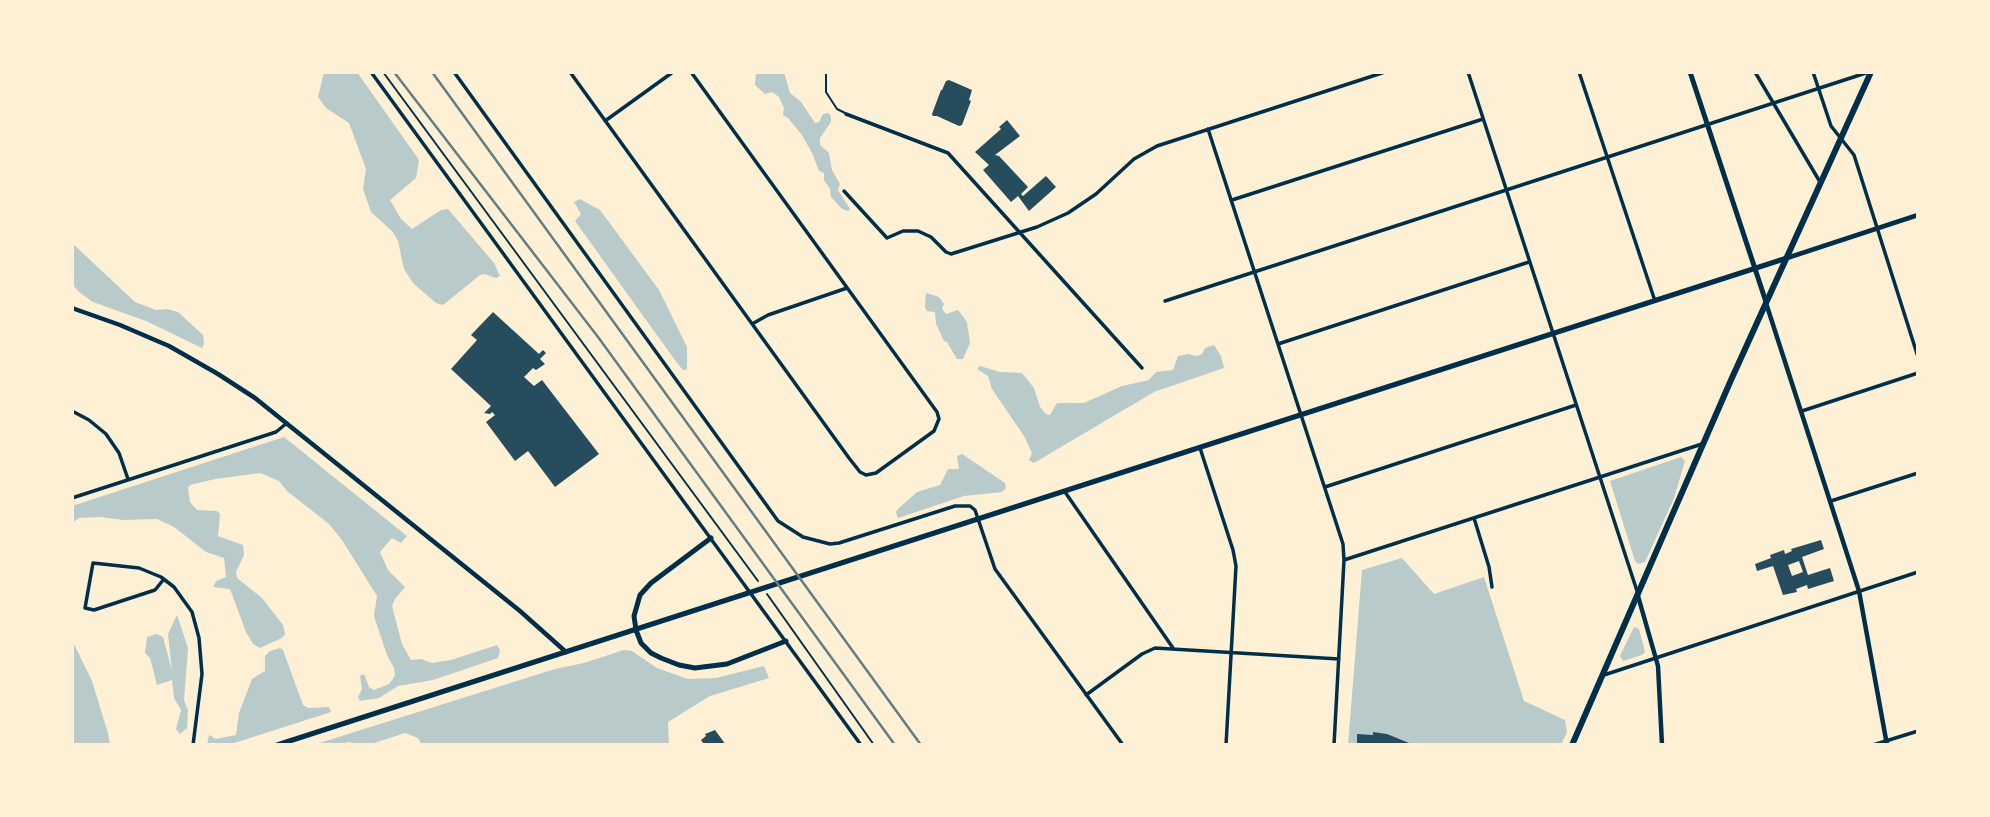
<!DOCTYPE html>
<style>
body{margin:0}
#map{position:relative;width:1990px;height:817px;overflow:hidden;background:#fdf0d5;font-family:"Space Grotesk",sans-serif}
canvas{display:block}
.frame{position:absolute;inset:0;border:74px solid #fdf0d5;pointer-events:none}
</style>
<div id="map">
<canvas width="1990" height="817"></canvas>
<div class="frame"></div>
</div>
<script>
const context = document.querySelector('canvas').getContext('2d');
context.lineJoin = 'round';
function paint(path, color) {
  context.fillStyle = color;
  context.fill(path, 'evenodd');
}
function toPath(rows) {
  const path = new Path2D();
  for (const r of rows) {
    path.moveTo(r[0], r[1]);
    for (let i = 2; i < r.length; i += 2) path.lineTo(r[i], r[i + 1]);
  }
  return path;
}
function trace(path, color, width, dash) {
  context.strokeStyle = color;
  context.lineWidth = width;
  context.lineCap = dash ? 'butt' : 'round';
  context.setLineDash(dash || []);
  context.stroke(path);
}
const green = toPath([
 [324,72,357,72,419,160,416,178,390,200,401,219,412,229,441,210,448,209,494,263,500,276,496,278,484,274,480,275,443,305,436,303,413,283,404,269,398,241,393,232,371,212,363,189,366,169,349,123,326,108,318,97],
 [756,72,784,72,790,93,801,102,815,123,819,122,823,114,828,113,831,116,831,122,820,138,820,145,829,153,832,170,840,184,838,190,850,209,848,211,842,209,831,197,830,189,824,180,824,173,819,171,812,153,802,135,788,118,783,115,784,108,779,97,772,92,765,94,755,85],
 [580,199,600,210,659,290,687,347,687,370,683,370,677,363,575,221,581,214,574,202],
 [72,243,135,302,156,310,167,309,178,312,203,335,204,344,202,348,146,321,93,302,79,292,72,284],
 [926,293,939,297,944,304,942,309,946,314,958,310,967,322,970,343,963,359,957,359,947,342,944,341,936,324,935,312,927,311,925,307],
 [1214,345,1221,356,1224,368,1154,392,1034,463,1029,460,1032,453,1024,436,992,389,988,376,977,369,980,366,1000,372,1022,373,1034,388,1040,407,1046,414,1050,415,1057,403,1084,403,1122,386,1149,380,1156,372,1173,370,1178,356,1188,354,1197,356,1202,354,1205,348],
 [284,437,407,536,401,543,392,538,380,552,388,570,405,587,395,599,392,606,402,644,411,660,421,659,432,663,451,660,497,645,500,650,498,658,433,680,398,686,379,698,360,701,358,697,362,689,360,676,364,674,369,687,374,690,389,684,395,676,394,668,387,655,374,616,377,596,342,540,329,524,287,491,279,481,260,473,215,479,190,485,188,488,190,502,197,510,217,511,220,514,218,536,243,545,244,555,236,572,237,578,262,598,283,625,285,634,282,638,260,648,253,644,246,632,230,589,213,587,216,581,226,577,224,558,206,552,174,527,157,519,123,520,100,517,79,518,72,523,72,506],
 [962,454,1005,483,1006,488,1002,492,964,496,898,518,896,512,898,509,917,492,940,485,948,469,959,469,957,456],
 [1681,457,1685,461,1674,498,1645,562,1638,564,1635,561,1610,481],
 [1402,558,1434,594,1484,577,1524,701,1565,720,1567,732,1561,745,1348,745,1362,570],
 [177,615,188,648,184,700,188,710,187,728,180,734,176,729,181,710,174,698,172,680,157,685,150,658,145,653,147,637,157,634,163,637,172,671,168,634],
 [1634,627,1639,629,1645,652,1642,655,1623,661,1620,656],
 [72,640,92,681,108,733,110,745,72,745],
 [280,648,283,650,303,705,308,708,329,707,331,712,228,745,207,745,209,735,216,739,236,735,239,713,252,679,265,671,265,656,270,651],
 [624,650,632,651,657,668,688,679,716,678,764,666,769,678,710,696,668,722,669,745,422,745,418,738,405,733,368,745,357,745,350,742,333,745,313,745,555,669,584,663]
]);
const building = toPath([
 [949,80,972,90,969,100,971,101,962,125,959,126,937,116,933,116,932,114,941,90,942,90,946,81],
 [1007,120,1020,136,995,155,999,156,1028,187,1021,194,1023,196,1046,176,1056,187,1029,211,1018,196,1011,202,983,170,989,165,975,152,1001,129,999,127],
 [493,312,539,354,543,350,546,353,540,359,545,364,536,370,533,368,524,377,534,386,542,380,599,454,555,487,528,451,515,461,486,422,495,415,492,412,490,414,484,413,491,406,451,369,477,340,471,335],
 [1821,540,1824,549,1802,557,1808,575,1830,568,1834,581,1808,589,1807,585,1796,589,1797,592,1783,595,1773,566,1757,571,1755,564,1771,558,1770,555,1784,550,1785,554,1792,551,1791,549],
 [1799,561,1803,572,1792,576,1788,565],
 [715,730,726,745,700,745,703,743,701,740,706,736,705,734],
 [1373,732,1387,734,1414,745,1357,745,1357,734,1373,735]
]);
const path = toPath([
 [383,72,758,581],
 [767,594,874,745]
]);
const service = toPath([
 [826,72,826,92,837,109,845,113]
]);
const minor = toPath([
 [371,72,861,745],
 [454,72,778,521,803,537,830,544,839,543,955,506,970,506,975,510,995,569,1123,745],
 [570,72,849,458,860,472,866,475,876,473,934,431,939,419,937,412,691,72],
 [1468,72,1638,594],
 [1579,72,1655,301],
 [1755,72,1820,182],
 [1813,72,1831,126,1854,155,1918,357],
 [846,114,948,153,1142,368],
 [605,121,673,72],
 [1208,129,1343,544,1344,560,1334,745],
 [844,191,887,238,903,231,918,231,931,237,946,252,951,254,1037,227,1068,213,1096,194,1134,159,1157,146,1385,72],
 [1232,200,1483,119],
 [1165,301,1869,72],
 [752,324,768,315,847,288],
 [1278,344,1529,262],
 [72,411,89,420,106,434,119,453,128,479],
 [1802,411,1918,373],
 [1200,448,1233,550,1236,566,1226,745],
 [1325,487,1576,405],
 [1065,492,1173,648],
 [72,498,276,432,287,423],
 [1831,501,1918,473],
 [1474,518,1489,567,1492,587],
 [1344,560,1702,444],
 [164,579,155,590,94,610,85,608,93,563,139,568,161,577,174,587,192,612,199,638,202,674,193,745],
 [1604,675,1918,572],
 [1086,695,1142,654,1155,648,1339,659],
 [1873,745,1918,731]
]);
const tertiary = toPath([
 [1787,258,1918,215],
 [1766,303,1859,591,1887,745],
 [72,308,120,325,169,346,218,374,255,398,520,611,566,652],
 [1638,596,1658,666,1662,745]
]);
const secondary = toPath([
 [1690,72,1766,302],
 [711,538,651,583,640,595,634,616,636,630,641,643,651,653,661,658,679,665,695,668,727,664,786,641],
 [277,745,1787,258]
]);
const primary = toPath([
 [1572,745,1731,380,1871,72]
]);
const rail = toPath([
 [394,72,598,337,895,745],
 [432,72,921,745]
]);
paint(green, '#b9caca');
paint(building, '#264d5e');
trace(path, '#003049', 2);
trace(service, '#003049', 2);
trace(minor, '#003049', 3.5);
trace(tertiary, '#003049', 4.5);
trace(secondary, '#003049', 5);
trace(primary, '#003049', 6);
trace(rail, '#657d81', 2.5);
</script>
